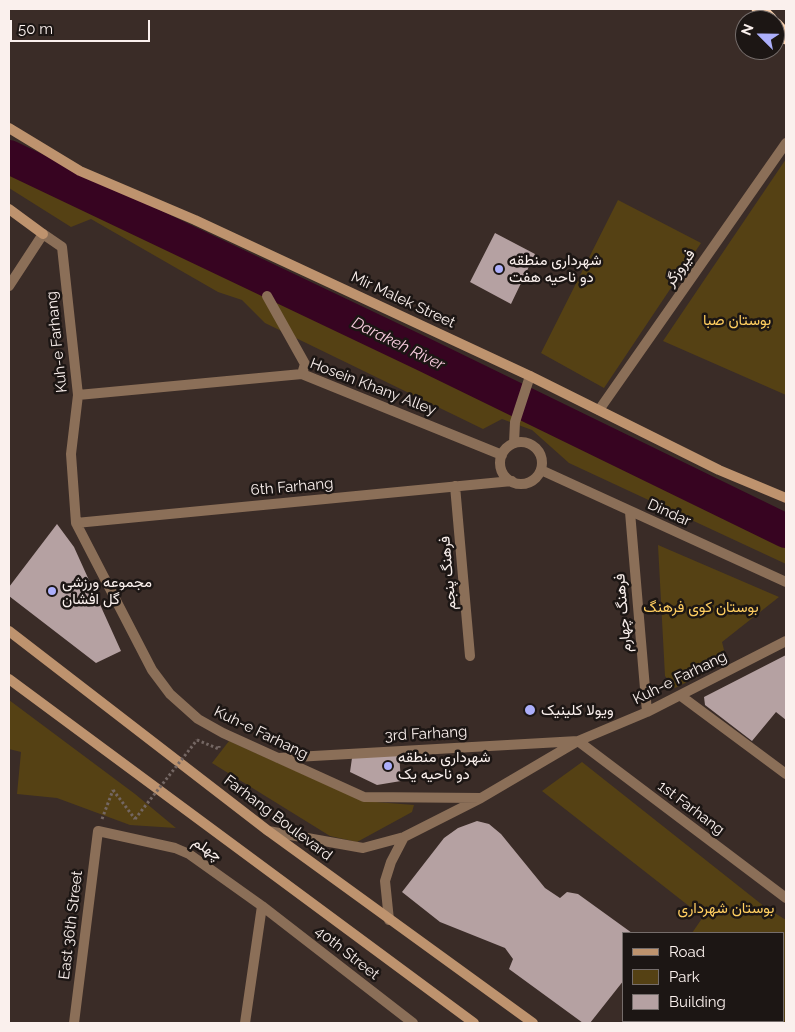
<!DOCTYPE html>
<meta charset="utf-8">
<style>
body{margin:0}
#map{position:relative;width:795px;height:1032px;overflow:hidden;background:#3a2c27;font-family:Raleway,sans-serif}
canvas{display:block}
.frame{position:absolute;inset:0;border:10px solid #faf0ed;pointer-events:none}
.legend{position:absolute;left:622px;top:932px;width:162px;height:90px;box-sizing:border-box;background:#1c1614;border:1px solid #756d6b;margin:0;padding:6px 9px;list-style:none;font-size:15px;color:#faf0ed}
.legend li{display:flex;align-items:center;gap:10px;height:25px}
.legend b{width:25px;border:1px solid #756d6b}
.north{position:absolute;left:735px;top:10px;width:50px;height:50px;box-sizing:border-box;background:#1c1614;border:1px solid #756d6b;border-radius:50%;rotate:293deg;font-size:14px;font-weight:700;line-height:20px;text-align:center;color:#faf0ed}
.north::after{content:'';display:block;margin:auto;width:18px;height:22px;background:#acaffb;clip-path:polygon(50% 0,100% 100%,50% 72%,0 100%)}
.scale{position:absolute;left:10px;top:20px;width:140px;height:22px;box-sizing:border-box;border:2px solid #faf0ed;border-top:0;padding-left:6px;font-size:15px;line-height:18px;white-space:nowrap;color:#faf0ed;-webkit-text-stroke:4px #1c1614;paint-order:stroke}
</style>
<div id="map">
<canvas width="795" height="1032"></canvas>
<div class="frame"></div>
<ul class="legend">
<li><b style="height:6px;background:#be936e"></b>Road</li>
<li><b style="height:14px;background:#554114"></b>Park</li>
<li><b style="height:14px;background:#b5a1a2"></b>Building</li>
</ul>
<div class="north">N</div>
<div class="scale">50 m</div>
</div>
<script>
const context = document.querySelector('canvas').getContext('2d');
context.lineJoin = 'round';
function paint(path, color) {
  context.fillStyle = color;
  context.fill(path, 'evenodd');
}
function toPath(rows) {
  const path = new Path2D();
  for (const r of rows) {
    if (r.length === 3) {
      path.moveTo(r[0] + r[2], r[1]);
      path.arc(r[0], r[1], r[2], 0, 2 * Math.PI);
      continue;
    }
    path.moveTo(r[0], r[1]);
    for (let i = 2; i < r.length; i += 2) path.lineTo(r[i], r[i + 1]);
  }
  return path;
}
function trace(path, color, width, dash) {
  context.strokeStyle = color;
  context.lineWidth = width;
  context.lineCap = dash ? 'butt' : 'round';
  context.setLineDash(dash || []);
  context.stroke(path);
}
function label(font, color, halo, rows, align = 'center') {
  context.font = font + ' Raleway,Vazirmatn,sans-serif';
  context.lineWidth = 5;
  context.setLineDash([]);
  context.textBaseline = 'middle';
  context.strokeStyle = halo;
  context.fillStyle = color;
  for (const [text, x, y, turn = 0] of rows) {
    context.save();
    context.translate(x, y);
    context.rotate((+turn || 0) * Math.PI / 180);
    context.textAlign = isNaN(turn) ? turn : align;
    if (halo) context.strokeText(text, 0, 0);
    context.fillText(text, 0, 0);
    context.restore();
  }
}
const green = toPath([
 [786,159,786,395,663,341],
 [9,165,492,404,786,540,786,564,569,463,532,430,502,419,483,429,265,323,242,300,218,292,91,219,71,227,9,188],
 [618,200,701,243,604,388,541,353],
 [658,545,779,597,722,642,727,662,675,688,665,676],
 [9,700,135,794,176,828,130,825,57,798,17,794,21,752,9,749],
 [229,741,363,801,414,805,412,812,357,842,330,836,212,763],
 [582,762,765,907,786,920,786,1023,628,1023,630,1021,784,1021,784,933,692,933,703,917,542,791]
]);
const river = toPath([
 [9,157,425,355,786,531]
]);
const building = toPath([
 [495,233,535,254,511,304,470,282],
 [57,524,74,547,121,651,96,663,9,596,9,587],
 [786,655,786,720,776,712,752,741,705,705,704,697],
 [399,753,401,781,377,785,350,772,352,758],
 [477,821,489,824,501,834,545,888,560,898,567,892,578,894,632,933,624,933,624,980,590,1023,583,1023,509,969,513,959,505,948,440,922,402,892,444,838,458,828]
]);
const path = toPath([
 [197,740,219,749,219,746],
 [113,790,135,819],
 [102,819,113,790]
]);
const street = toPath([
 [9,286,43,234,62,247,78,395,71,454,76,523,152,670,170,694,198,719,223,733,364,797,481,798],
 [267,296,305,364,302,374],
 [78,395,302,374,502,455],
 [599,410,786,143],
 [521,463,21],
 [514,443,515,422,530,376],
 [541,470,786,582],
 [455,486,470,656],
 [630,512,647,712],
 [76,523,512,481],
 [681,696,786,774],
 [278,758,578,741,786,898],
 [268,831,363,848,404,837,481,798,578,741,647,712,786,641],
 [389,920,385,881,391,862,404,837],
 [74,1023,98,831,175,848,189,854,262,906,413,1023],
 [245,1023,262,906]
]);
const secondary = toPath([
 [9,128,80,171,195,220,530,376,719,470,786,498],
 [9,209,43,234],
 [9,631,267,830,533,1023],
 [9,679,474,1023]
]);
const highway = toPath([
 [759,9,770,20],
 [775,25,786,37]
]);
const pathBridge = toPath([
 [135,819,197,740]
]);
const markers = [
 [499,269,5,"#acaffb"],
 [52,591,5,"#acaffb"],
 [530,710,6,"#acaffb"],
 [388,766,5,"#acaffb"]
];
const poiNames = [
 ["شهرداری منطقه",509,260],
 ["دو ناحیه هفت",509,277],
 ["مجموعه ورزشی",62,582],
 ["گل افشان",62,599],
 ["ویولا کلینیک",541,710],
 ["شهرداری منطقه",398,757],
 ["دو ناحیه یک",398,774]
];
const streetNames = [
 ["فیروزگر",680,268,-55],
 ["Mir Malek Street",403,300,25],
 ["Kuh-e Farhang",57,342,-96],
 ["Hosein Khany Alley",373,387,21],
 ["6th Farhang",292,487,-5],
 ["Dindar",669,513,24],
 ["فرهنگ پنجم",448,573,-95],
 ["فرهنگ چهارم",623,613,-95],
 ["Kuh-e Farhang",680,678,-26],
 ["Kuh-e Farhang",261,733,26],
 ["3rd Farhang",426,734,-3],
 ["1st Farhang",691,808,37],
 ["Farhang Boulevard",278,818,37],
 ["چهلم",207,849,33],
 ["East 36th Street",71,925,-83],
 ["40th Street",347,953,38]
];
const parkNames = [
 ["بوستان صبا",737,320],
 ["بوستان کوی فرهنگ",701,607],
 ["بوستان شهرداری",726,908]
];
const waterNames = [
 ["Darakeh River",398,344,26]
];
paint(green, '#554114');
trace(river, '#370421', 34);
paint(building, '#b5a1a2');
trace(path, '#746763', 3, [2.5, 2.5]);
trace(street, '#8b6f58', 10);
trace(secondary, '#be936e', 10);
trace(highway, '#f6ceac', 15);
trace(pathBridge, '#746763', 3, [2.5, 2.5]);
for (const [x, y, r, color] of markers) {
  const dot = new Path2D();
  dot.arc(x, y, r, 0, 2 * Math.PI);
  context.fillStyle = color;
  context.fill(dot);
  trace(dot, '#1c1614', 2);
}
label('15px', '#faf0ed', '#1c1614', poiNames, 'left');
label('15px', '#faf0ed', '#1c1614', streetNames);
label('15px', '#ffce60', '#1c1614', parkNames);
label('italic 16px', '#facee0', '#1c1614', waterNames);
</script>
